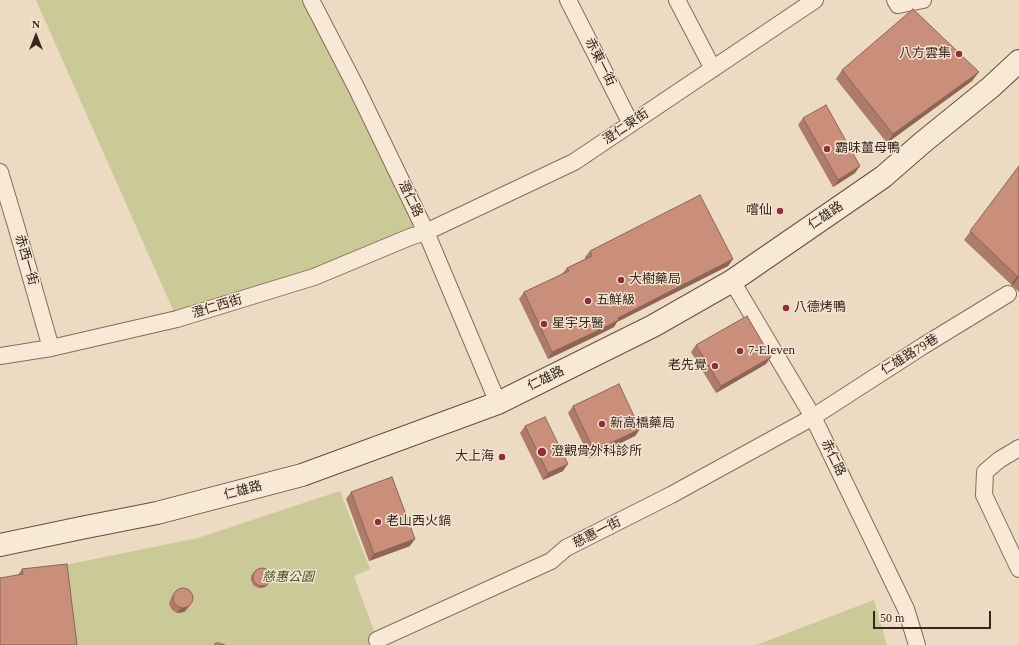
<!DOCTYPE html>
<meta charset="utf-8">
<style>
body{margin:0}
#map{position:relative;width:1019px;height:645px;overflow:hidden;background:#ecdac3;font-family:"Times New Roman",serif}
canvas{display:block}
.north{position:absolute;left:16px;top:16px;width:40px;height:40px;-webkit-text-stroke:3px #f4e5d2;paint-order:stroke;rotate:0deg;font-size:11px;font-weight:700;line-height:16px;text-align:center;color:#36261e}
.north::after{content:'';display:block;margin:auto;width:14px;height:18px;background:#36261e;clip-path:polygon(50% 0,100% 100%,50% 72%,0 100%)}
.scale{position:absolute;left:873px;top:611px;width:118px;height:18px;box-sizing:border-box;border:2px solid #36261e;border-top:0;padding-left:5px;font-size:12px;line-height:14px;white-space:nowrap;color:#36261e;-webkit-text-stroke:3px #f4e5d2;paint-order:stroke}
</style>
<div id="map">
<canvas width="1019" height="645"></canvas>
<div class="north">N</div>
<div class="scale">50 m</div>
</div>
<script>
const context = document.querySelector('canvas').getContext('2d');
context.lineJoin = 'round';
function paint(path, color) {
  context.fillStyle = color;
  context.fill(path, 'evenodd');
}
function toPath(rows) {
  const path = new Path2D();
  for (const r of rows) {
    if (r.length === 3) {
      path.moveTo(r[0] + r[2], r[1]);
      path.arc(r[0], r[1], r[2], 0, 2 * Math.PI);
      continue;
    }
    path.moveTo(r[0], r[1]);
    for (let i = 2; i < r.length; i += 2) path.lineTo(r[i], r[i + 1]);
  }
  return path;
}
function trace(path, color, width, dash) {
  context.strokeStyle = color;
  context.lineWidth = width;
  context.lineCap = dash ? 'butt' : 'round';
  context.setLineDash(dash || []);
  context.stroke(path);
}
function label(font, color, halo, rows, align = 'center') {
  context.font = font + ' "Times New Roman","Noto Sans TC",serif';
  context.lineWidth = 3;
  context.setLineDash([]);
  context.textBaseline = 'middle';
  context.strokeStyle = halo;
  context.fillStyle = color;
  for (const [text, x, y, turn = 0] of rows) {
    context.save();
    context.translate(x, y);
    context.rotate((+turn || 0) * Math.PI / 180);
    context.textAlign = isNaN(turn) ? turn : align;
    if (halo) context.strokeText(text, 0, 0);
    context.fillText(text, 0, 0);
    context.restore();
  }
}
const green = toPath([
 [36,0,314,0,426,232,177,319],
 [340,491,370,569,354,576,379,645,74,645,65,565,198,538],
 [874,600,887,645,756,645]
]);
const street = toPath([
 [311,0,357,89,426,232,498,403],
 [568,0,631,124],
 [677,0,713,69],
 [895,0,898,5,923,0],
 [0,172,17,229,51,348],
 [732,281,813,417,906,609,917,645],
 [0,356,51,348,177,319,314,277,410,237,426,232,574,162,815,0],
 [1019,448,999,460,985,472,984,495,1019,569],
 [377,640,551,561,566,548,671,495,813,417,923,346,1008,294]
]);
const secondary = toPath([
 [0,545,81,528,157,513,302,475,498,403,653,326,732,281,883,177,922,143,991,87,1019,61]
]);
const wall = toPath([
 [842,70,979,72,972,81,887,143,836,79],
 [803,118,855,173,833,187,798,125],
 [1019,166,1019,292,964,240],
 [590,251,733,259,728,266,617,322,614,327,590,339,548,359,519,299,524,292,562,274,567,268,585,259,585,257],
 [696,345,766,364,716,393,691,352],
 [573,406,640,429,635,436,590,458,568,413],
 [525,426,563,471,543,480,520,433],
 [351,492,410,546,369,561,346,499],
 [67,564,0,645,18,575,22,569],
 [255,571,269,583,265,587,259,588,254,586,251,581,251,576],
 [174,593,190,605,186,610,184,612,177,613,172,610,169,604,171,598]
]);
const shadedWall = toPath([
 [979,72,972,81,887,143,893,134],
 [860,166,855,173,833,187,838,180],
 [733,259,728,266,617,322,614,327,590,339,548,359,552,352,595,332,618,318],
 [1017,276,1019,277,1013,286,1011,285],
 [771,357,766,364,716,393,721,386],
 [640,429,635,436,590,458,594,451],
 [568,464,563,471,543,480,548,473],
 [415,539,410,546,369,561,374,554],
 [269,583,265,587,259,588,261,586],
 [190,605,186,610,184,612,177,613,181,608]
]);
const building = toPath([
 [913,9,979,72,893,134,842,70,913,9],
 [826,105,860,166,838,180,803,118,826,105],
 [1019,166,1019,277,1017,276,970,231,1019,166],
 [700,195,733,259,618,318,619,320,595,332,552,352,524,292,569,271,567,268,592,256,590,251,700,195],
 [747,316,771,357,721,386,696,345,747,316],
 [619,384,640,429,594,451,573,406,619,384],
 [545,417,568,464,548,473,525,426,545,417],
 [392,477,415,539,374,554,351,492,392,477],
 [67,564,77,645,0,645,0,578,23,574,22,569,67,564],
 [262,577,9],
 [183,598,10],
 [216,643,219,643,225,645,214,645,216,643]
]);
const markers = [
 [959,54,4,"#932d3c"],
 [827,149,4,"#932d3c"],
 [780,211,4,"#932d3c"],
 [621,280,4,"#932d3c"],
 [588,301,4,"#932d3c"],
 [786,308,4,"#932d3c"],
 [544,324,4,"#932d3c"],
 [740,351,4,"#932d3c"],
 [715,366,4,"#932d3c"],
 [602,424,4,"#932d3c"],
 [542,452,5,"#932d3c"],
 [502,457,4,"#932d3c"],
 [378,522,4,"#932d3c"]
];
const poiNames = [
 ["八方雲集",951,54,"right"],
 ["霸味薑母鴨",835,149],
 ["嚐仙",772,211,"right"],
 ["大樹藥局",629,280],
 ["五鮮級",596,301],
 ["八德烤鴨",794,308],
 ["星宇牙醫",552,324],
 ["7-Eleven",748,351],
 ["老先覺",707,366,"right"],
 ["新高橋藥局",610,424],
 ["澄觀骨外科診所",551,452],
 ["大上海",494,457,"right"],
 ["老山西火鍋",386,522]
];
const streetNames = [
 ["赤東一街",600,62,63],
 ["澄仁東街",626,127,-34],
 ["澄仁路",410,199,64],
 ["仁雄路",826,216,-34],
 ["赤西一街",26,260,74],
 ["澄仁西街",217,307,-17],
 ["仁雄路79巷",910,355,-32],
 ["仁雄路",546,379,-26],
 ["赤仁路",833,458,64],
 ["仁雄路",243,491,-15],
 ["慈惠一街",597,533,-27]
];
const parkNames = [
 ["慈惠公園",288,578]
];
paint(green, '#cac997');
trace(street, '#866b5b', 18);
trace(secondary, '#684d3e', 24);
trace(street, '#f8e9d6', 16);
trace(secondary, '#f8e9d6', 22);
paint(wall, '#ad7b69');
paint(shadedWall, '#8d6455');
paint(building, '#c98f7a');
trace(building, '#8d6455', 1);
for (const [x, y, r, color] of markers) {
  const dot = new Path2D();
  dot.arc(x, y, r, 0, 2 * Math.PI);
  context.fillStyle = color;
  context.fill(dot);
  trace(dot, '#f4e5d2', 1.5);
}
label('13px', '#36261e', '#f4e5d2', poiNames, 'left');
label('13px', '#36261e', '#f4e5d2', streetNames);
label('italic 13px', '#4e5225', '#f4e5d2', parkNames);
</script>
